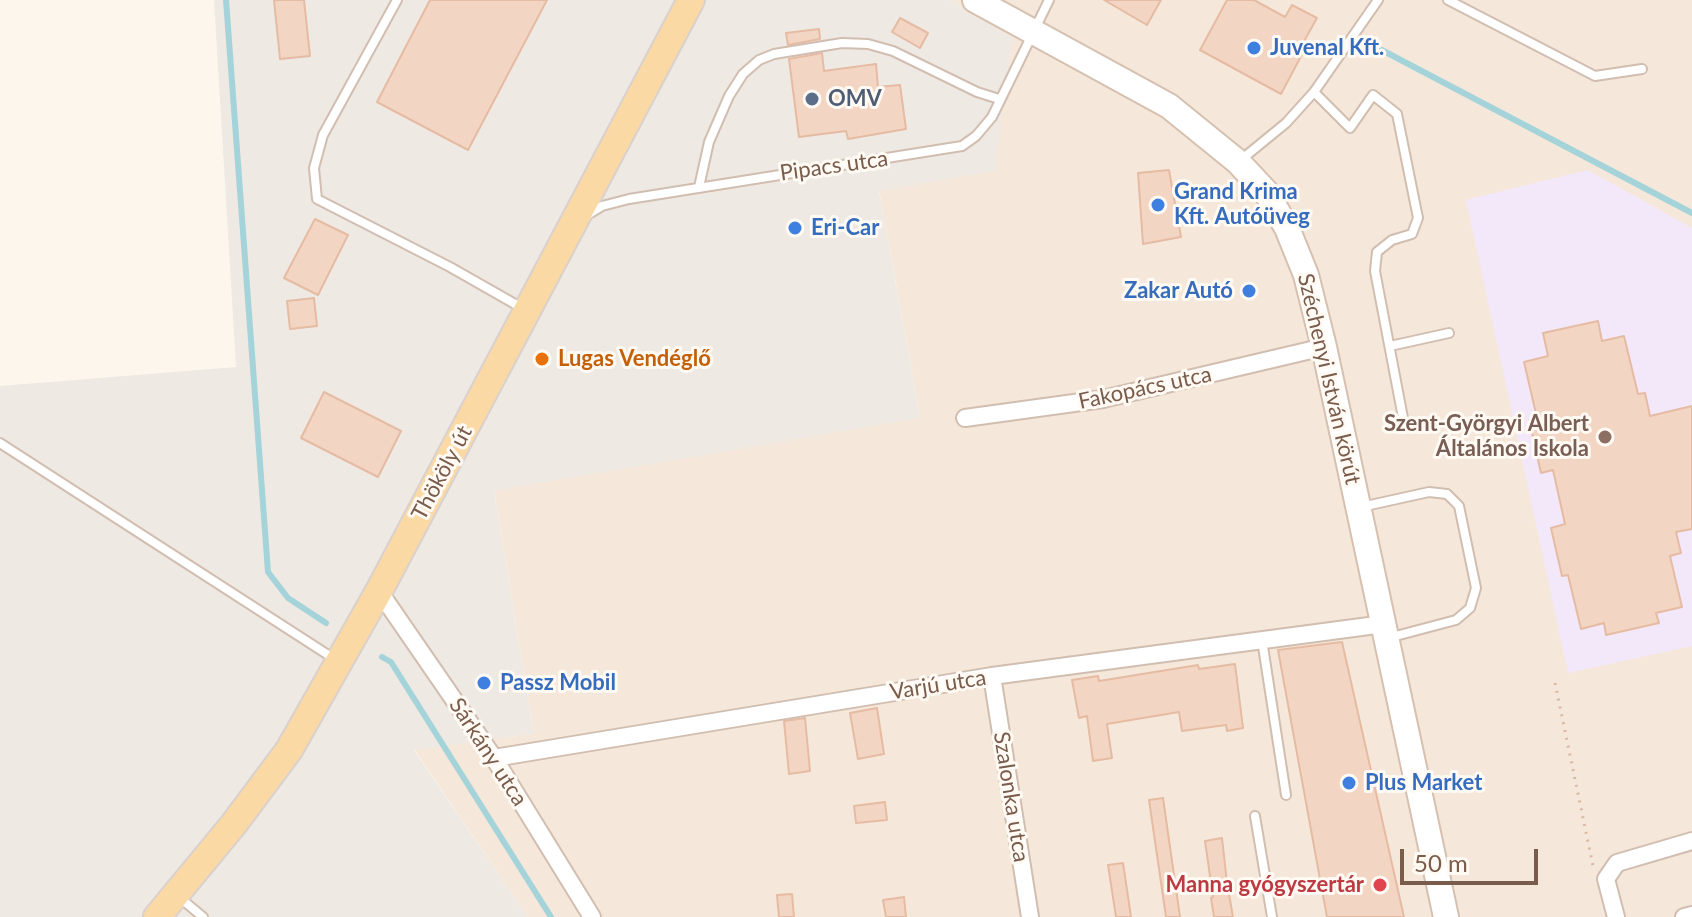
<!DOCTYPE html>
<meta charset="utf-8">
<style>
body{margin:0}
#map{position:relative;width:1692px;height:917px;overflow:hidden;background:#fdf6ec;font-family:Lato,sans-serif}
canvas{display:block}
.scale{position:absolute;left:1400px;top:849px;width:138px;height:36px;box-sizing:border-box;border:4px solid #7a5c4d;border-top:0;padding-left:10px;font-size:24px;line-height:28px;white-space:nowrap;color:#7a5c4d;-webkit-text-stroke:6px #fffaf3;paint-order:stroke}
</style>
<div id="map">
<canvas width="1692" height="917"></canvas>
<div class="scale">50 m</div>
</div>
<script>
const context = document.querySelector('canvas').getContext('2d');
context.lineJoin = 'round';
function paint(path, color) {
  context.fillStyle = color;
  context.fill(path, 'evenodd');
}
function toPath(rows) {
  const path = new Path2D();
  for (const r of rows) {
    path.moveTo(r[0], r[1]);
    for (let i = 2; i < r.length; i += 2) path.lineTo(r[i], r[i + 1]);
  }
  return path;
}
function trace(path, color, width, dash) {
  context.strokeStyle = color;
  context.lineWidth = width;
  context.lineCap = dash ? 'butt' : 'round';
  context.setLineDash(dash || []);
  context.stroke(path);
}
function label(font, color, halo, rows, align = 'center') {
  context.font = font + ' Lato,sans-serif';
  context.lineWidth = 6;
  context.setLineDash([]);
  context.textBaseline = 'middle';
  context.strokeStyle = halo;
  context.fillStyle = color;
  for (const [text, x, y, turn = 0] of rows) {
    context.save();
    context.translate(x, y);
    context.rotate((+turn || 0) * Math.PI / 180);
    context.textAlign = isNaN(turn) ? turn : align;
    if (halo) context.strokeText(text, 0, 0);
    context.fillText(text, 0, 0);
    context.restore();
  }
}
const residential = toPath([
 [949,0,1692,0,1692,917,528,917,414,749,534,734,494,490,920,417,879,190,1012,38]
]);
const industrial = toPath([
 [214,0,949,0,1012,37,995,171,879,191,920,418,494,491,534,734,414,750,528,917,0,917,0,386,236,367]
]);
const education = toPath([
 [1588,170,1692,228,1692,646,1568,673,1466,200]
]);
const stream = toPath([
 [226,0,268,572,288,598,326,623],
 [1376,47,1692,213],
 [382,657,391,662,551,917]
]);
const building = toPath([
 [274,0,304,0,310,56,280,59,274,0],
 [430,0,547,0,468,150,377,102,430,0],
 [1104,0,1161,0,1147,25,1104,0],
 [1227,0,1254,0,1285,17,1292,5,1317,18,1303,43,1307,45,1281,94,1200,50,1227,0],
 [900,18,928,33,920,48,892,32,900,18],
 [819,29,820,39,788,45,786,33,819,29],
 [822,53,824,71,876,64,878,87,900,85,906,129,848,139,846,131,799,137,789,59,822,53],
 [1169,170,1181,237,1143,244,1138,173,1169,170],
 [315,219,348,235,318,295,284,278,315,219],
 [314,298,317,326,290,329,287,301,314,298],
 [1598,321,1602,341,1624,336,1638,394,1645,393,1650,416,1692,406,1692,529,1676,532,1681,553,1670,556,1682,607,1656,613,1659,623,1606,635,1604,623,1581,629,1568,575,1562,576,1551,528,1565,524,1553,470,1541,473,1529,420,1537,418,1524,362,1548,356,1543,333,1598,321],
 [324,392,401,431,378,477,301,438,324,392],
 [1342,642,1404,917,1327,917,1278,650,1342,642],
 [1235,664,1243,728,1227,731,1226,725,1182,731,1179,712,1107,724,1112,758,1093,761,1087,716,1079,718,1072,680,1098,676,1099,681,1198,665,1199,669,1235,664],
 [877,708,884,754,858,759,850,713,877,708],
 [805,718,810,771,789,774,784,721,805,718],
 [1163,798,1180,917,1166,917,1149,800,1163,798],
 [885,802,887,820,856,823,854,806,885,802],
 [1222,838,1227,883,1233,917,1214,917,1211,898,1213,897,1205,841,1222,838],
 [1123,863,1131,917,1116,917,1108,865,1123,863],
 [792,894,794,917,779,917,777,895,792,894],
 [904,897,906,917,886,917,883,900,904,897]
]);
const path = toPath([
 [1555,683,1593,866]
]);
const lane = toPath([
 [397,0,323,135,314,168,317,199,450,267,522,308],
 [1448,0,1595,76,1642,69],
 [1314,92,1350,128,1373,95,1397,114,1418,218,1412,234,1392,240,1377,252,1375,271,1404,423],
 [1242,159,1286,123,1314,92,1378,0],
 [699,187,709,142,729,96,743,74,759,60,774,54,842,43,868,44,893,51,977,92,999,99],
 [587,215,602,206,629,199,962,146,976,136,992,117,1049,0],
 [1390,346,1449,333],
 [0,443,336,660],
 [1361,507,1429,492,1447,494,1459,506,1476,588,1470,608,1456,620,1388,638],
 [1262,640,1286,795],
 [1255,816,1272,917],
 [179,897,203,917]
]);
const street = toPath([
 [965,418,1103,399,1324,347],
 [379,591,494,758,592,917],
 [992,676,1030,917],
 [494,758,992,676,1384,624],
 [1616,917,1606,879,1617,863,1692,841],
 [1684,917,1692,915]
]);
const secondary = toPath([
 [975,0,1169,106,1238,162,1266,192,1287,228,1306,275,1324,347,1446,917]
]);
const primary = toPath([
 [157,917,233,825,289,750,379,591,691,0]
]);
const markers = [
 [1254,48,8,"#3f7fe0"],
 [812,99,8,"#5c6f8a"],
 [1158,205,8,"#3f7fe0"],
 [795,228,8,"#3f7fe0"],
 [1249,291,8,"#3f7fe0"],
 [542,359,8,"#e8710a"],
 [1605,437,8,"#8d6e63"],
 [484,683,8,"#3f7fe0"],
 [1349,783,8,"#3f7fe0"],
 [1380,885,8,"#e0444e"]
];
const shopNames = [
 ["Juvenal Kft.",1270,48],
 ["Grand Krima",1174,192],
 ["Kft. Autóüveg",1174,217],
 ["Eri-Car",811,228],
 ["Zakar Autó",1233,291,"right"],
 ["Passz Mobil",500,683],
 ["Plus Market",1365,783]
];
const serviceNames = [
 ["OMV",828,99]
];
const streetNames = [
 ["Pipacs utca",834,166,-8],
 ["Széchenyi István körút",1329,379,77],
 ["Fakopács utca",1145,388,-12],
 ["Thököly út",442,473,-62],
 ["Varjú utca",938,685,-9],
 ["Sárkány utca",488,752,57],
 ["Szalonka utca",1011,797,81]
];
const foodNames = [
 ["Lugas Vendéglő",558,359]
];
const educationNames = [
 ["Szent-Györgyi Albert",1589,424],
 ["Általános Iskola",1589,449]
];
const healthNames = [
 ["Manna gyógyszertár",1364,885]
];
paint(residential, '#f5e8da');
paint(industrial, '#efe9e4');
paint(education, '#f3e8fa');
trace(stream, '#a5d3da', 6);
paint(building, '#f3d5c3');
trace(building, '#e6bba3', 2);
trace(lane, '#d1beb0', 12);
trace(street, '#d1beb0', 20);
trace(secondary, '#d6c0b0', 28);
trace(primary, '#dad1cd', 30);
trace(path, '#d9b8a5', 3, [2, 6]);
trace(lane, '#fff', 8);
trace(street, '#fff', 16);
trace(secondary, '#fff', 24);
trace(primary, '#fbd9a5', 26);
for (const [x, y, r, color] of markers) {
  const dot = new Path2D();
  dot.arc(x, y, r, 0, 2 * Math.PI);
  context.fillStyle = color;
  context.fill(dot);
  trace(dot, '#fffaf3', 3);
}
label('bold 22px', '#366cbe', '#fffaf3', shopNames, 'left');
label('bold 22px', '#4e5e75', '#fffaf3', serviceNames, 'left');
label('22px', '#7a5c4d', '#fffaf3', streetNames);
label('bold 22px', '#c56008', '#fffaf3', foodNames, 'left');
label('bold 22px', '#785e54', '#fffaf3', educationNames, 'right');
label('bold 22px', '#be3a42', '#fffaf3', healthNames, 'right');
</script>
